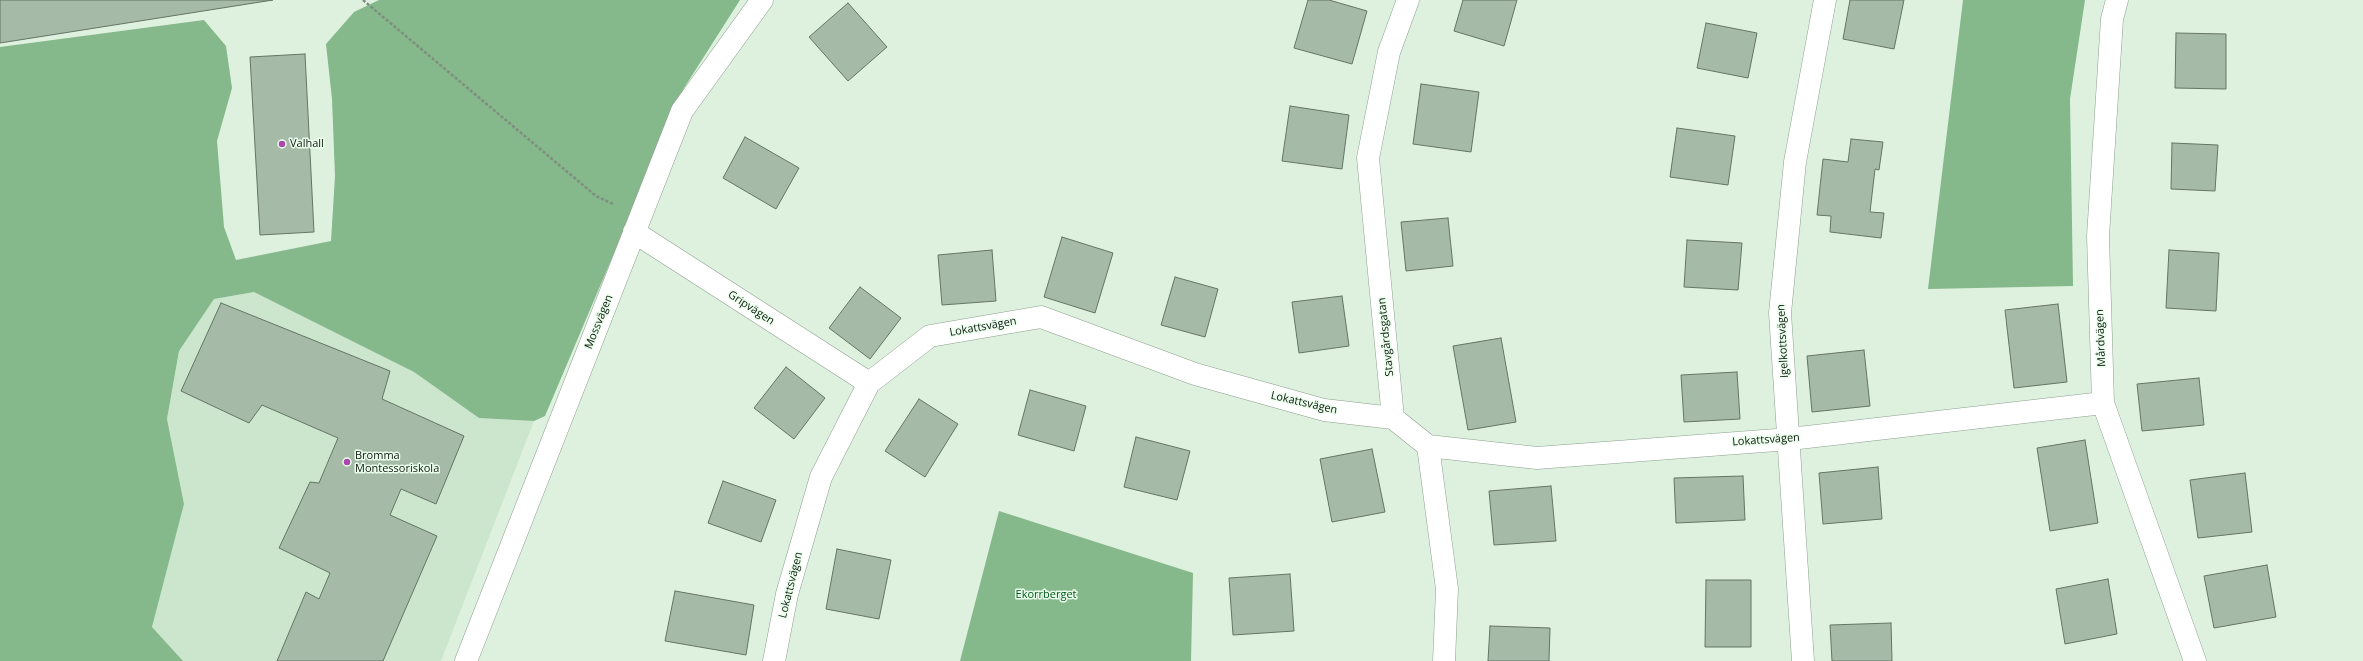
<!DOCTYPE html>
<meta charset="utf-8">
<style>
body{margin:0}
canvas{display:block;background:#ddf1de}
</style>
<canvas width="2363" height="661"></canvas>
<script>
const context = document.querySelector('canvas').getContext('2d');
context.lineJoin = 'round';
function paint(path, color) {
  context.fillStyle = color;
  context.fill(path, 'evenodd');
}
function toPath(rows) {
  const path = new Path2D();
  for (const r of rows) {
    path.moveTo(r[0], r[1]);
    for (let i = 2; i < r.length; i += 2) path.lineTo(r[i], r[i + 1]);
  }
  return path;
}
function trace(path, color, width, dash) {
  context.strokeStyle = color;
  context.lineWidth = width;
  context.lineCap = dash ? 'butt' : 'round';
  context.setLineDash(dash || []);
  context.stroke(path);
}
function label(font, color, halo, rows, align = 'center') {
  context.font = font + ' "Open Sans",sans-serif';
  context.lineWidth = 3;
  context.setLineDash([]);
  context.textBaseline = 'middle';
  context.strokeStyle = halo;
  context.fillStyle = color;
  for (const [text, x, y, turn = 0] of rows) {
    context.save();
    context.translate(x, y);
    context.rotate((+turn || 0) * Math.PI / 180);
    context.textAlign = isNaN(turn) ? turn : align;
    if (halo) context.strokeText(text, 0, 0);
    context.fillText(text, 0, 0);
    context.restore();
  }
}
const built = toPath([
 [254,292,414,372,479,418,534,421,441,661,183,661,152,627,184,504,167,419,179,351,214,299]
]);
const forest = toPath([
 [379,0,740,0,684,88,545,416,534,421,479,418,414,372,254,292,214,299,179,351,167,419,184,504,152,627,183,661,0,661,0,47,204,20,226,46,232,88,217,141,224,227,236,260,331,241,335,176,332,99,326,44,354,12],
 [1963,0,2085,0,2070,99,2073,286,1928,289],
 [999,511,1193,573,1191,661,960,661]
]);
const building = toPath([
 [0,0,273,0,0,43,0,0],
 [1308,0,1329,0,1367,11,1352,64,1294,48,1308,0],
 [1463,0,1517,0,1504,46,1454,31,1463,0],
 [1850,0,1904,0,1894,49,1843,39,1850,0],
 [848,3,887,47,848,81,809,37,848,3],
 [1706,23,1757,33,1748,78,1697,68,1706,23],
 [2176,33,2226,34,2226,89,2175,88,2176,33],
 [305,54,314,232,260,235,250,57,305,54],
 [1421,84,1479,92,1471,152,1413,144,1421,84],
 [1290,106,1349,115,1342,169,1282,161,1290,106],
 [1677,128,1735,136,1728,185,1670,177,1677,128],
 [745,137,799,168,776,209,723,178,745,137],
 [1851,139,1883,142,1879,170,1875,169,1870,212,1884,213,1881,238,1830,232,1831,216,1817,215,1823,159,1848,162,1851,139],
 [2172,143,2218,145,2215,191,2171,189,2172,143],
 [1448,218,1453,266,1406,271,1401,222,1448,218],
 [1062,237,1113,253,1095,313,1044,297,1062,237],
 [1687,240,1742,243,1738,290,1684,287,1687,240],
 [992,250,996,301,942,305,938,255,992,250],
 [2169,250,2219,253,2216,311,2166,308,2169,250],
 [1175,277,1218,289,1205,337,1161,325,1175,277],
 [860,287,901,318,870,359,829,328,860,287],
 [1342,296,1349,346,1299,353,1292,302,1342,296],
 [221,303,390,371,382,399,464,436,436,504,401,489,390,515,437,536,383,661,277,661,306,592,319,599,330,573,279,548,310,482,319,483,338,438,262,405,249,423,181,391,221,303],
 [2058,304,2067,382,2014,388,2005,310,2058,304],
 [1501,338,1516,422,1468,430,1453,346,1501,338],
 [1864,350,1870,406,1812,412,1807,356,1864,350],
 [786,367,825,398,794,439,754,408,786,367],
 [1737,372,1740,419,1684,422,1681,375,1737,372],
 [2199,378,2204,425,2142,431,2137,384,2199,378],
 [1030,390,1086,406,1074,451,1018,435,1030,390],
 [919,399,958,424,925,477,885,451,919,399],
 [1136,437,1190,451,1177,500,1124,487,1136,437],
 [2085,440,2098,523,2050,531,2037,448,2085,440],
 [1372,449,1385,512,1332,522,1320,459,1372,449],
 [1878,467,1882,519,1823,524,1819,473,1878,467],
 [2245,473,2252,532,2198,538,2190,480,2245,473],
 [1743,476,1745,520,1676,523,1674,478,1743,476],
 [723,481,776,500,761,542,708,523,723,481],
 [1551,486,1556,541,1494,545,1489,491,1551,486],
 [837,549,891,560,879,619,826,609,837,549],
 [2267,565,2276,617,2214,628,2204,576,2267,565],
 [1290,574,1294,631,1233,635,1229,578,1290,574],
 [2108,579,2117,634,2065,644,2056,589,2108,579],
 [1706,580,1751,580,1751,647,1705,647,1706,580],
 [675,591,754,605,746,655,665,641,675,591],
 [1891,623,1892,661,1832,661,1830,625,1891,623],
 [1490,626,1550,628,1549,661,1488,661,1490,626]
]);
const path = toPath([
 [363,0,596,196,613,204]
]);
const minor = toPath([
 [1408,0,1389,52,1368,158,1393,418,1428,446,1447,589,1444,661],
 [2117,0,2112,19,2098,236,2103,403,2195,661],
 [634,232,869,383],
 [1428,446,1537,458,1790,439,2103,403],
 [466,661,682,111,762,0],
 [774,661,787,594,821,477,869,383,930,336,1041,317,1195,374,1324,410,1393,418],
 [1803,661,1780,313,1795,162,1825,0]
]);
const markers = [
 [282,144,4,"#ab47ad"],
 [347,462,4,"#ab47ad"]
];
const poiNames = [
 ["Valhall",290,144],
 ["Bromma",355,456],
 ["Montessoriskola",355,469]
];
const streetNames = [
 ["Gripvägen",751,308,33],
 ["Mossvägen",599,322,-68],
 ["Lokattsvägen",983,327,-10],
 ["Stavgårdsgatan",1386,337,-96],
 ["Mårdvägen",2101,338,-92],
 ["Igelkottsvägen",1783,341,-93],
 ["Lokattsvägen",1304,403,13],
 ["Lokattsvägen",1766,440,-4],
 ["Lokattsvägen",791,585,-76]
];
const parkNames = [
 ["Ekorrberget",1046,595]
];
paint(built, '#cce6ce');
paint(forest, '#85b88a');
paint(building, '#a6baa8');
trace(building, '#647565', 1);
trace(minor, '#8da08f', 23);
trace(path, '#7f8d80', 2.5, [3, 2]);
trace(minor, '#fff', 22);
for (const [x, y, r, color] of markers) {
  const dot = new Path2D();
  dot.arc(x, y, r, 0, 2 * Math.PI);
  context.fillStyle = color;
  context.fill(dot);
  trace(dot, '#eaffec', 1.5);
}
label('11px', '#101711', '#eaffec', poiNames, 'left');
label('11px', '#101711', '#eaffec', streetNames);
label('11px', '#005419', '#eaffec', parkNames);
</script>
